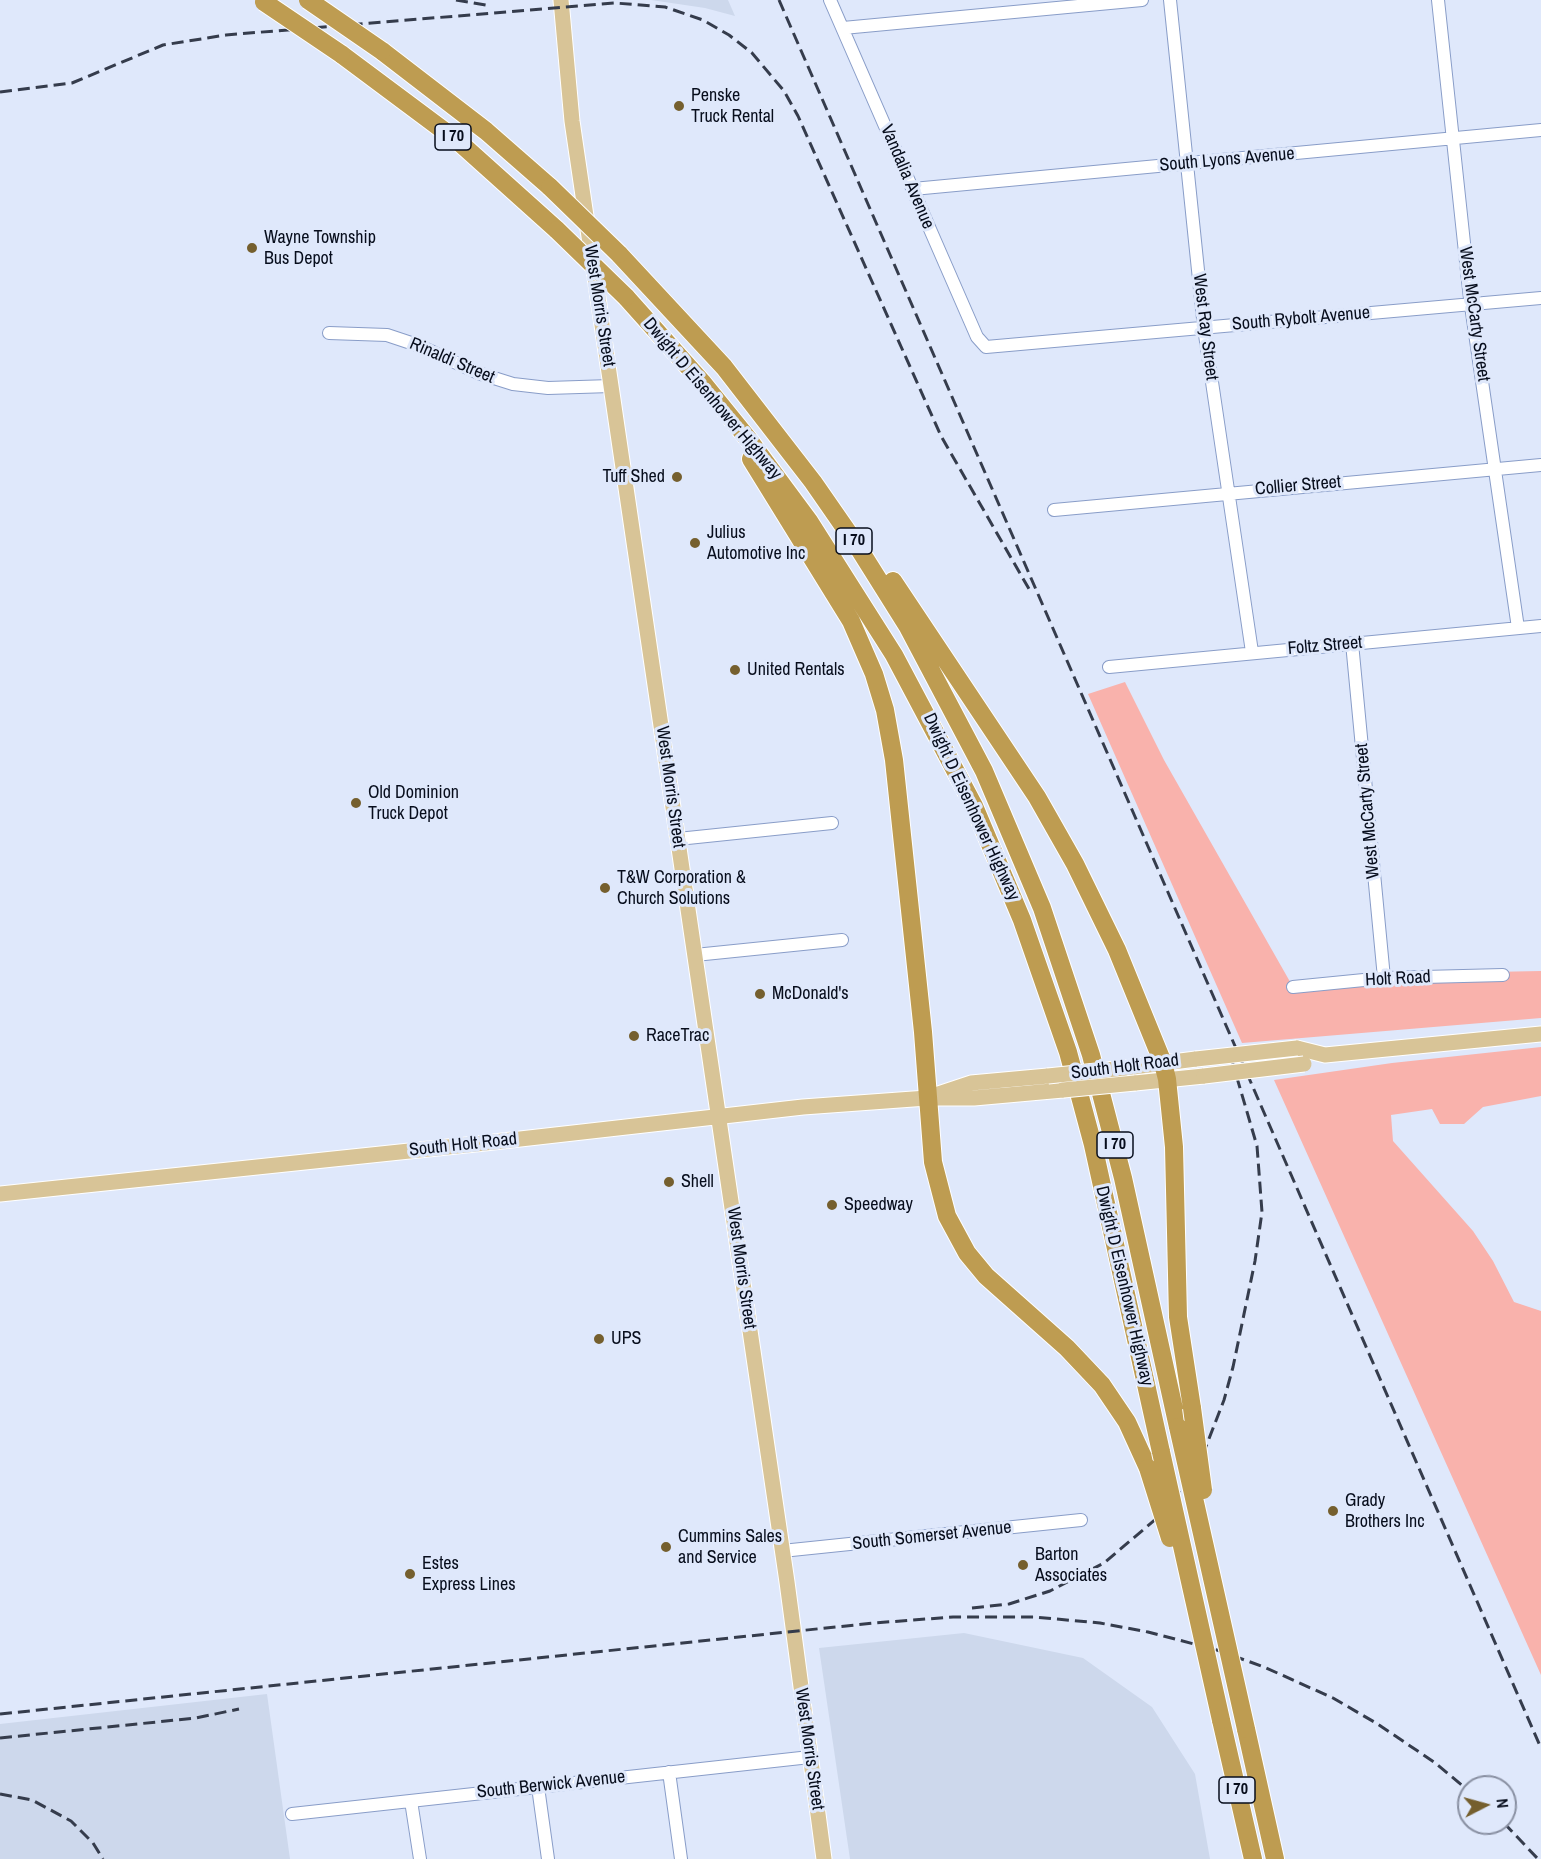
<!DOCTYPE html>
<style>
body{margin:0}
#map{position:relative;width:1541px;height:1859px;overflow:hidden;background:#dfe8fb;font-family:"Archivo Narrow",sans-serif}
canvas{display:block}
.north{position:absolute;left:1457px;top:1775px;width:60px;height:60px;box-sizing:border-box;background:#dfe8fb;border:2px solid #8990a2;border-radius:50%;rotate:84deg;font-size:16px;font-weight:700;line-height:24px;text-align:center;color:#070d1c}
.north::after{content:'';display:block;margin:auto;width:21px;height:27px;background:#755f2e;clip-path:polygon(50% 0,100% 100%,50% 72%,0 100%)}
</style>
<div id="map">
<canvas width="1541" height="1859"></canvas>
<div class="north">N</div>
</div>
<script>
const context = document.querySelector('canvas').getContext('2d');
context.lineJoin = 'round';
function paint(path, color) {
  context.fillStyle = color;
  context.fill(path, 'evenodd');
}
function toPath(rows) {
  const path = new Path2D();
  for (const r of rows) {
    path.moveTo(r[0], r[1]);
    for (let i = 2; i < r.length; i += 2) path.lineTo(r[i], r[i + 1]);
  }
  return path;
}
function trace(path, color, width, dash) {
  context.strokeStyle = color;
  context.lineWidth = width;
  context.lineCap = dash ? 'butt' : 'round';
  context.setLineDash(dash || []);
  context.stroke(path);
}
function label(font, color, halo, rows, align = 'center') {
  context.font = font + ' "Archivo Narrow",sans-serif';
  context.lineWidth = 6;
  context.setLineDash([]);
  context.textBaseline = 'middle';
  context.strokeStyle = halo;
  context.fillStyle = color;
  for (const [text, x, y, turn = 0] of rows) {
    context.save();
    context.translate(x, y);
    context.rotate((+turn || 0) * Math.PI / 180);
    context.textAlign = isNaN(turn) ? turn : align;
    if (halo) context.strokeText(text, 0, 0);
    context.fillText(text, 0, 0);
    context.restore();
  }
}
const built = toPath([
 [651,0,728,0,735,16,705,8],
 [964,1633,1083,1658,1152,1707,1195,1774,1210,1859,850,1859,819,1648],
 [267,1694,290,1859,0,1859,0,1724]
]);
const green = toPath([
 [1125,682,1164,760,1293,987,1388,974,1541,971,1541,1018,1242,1043,1088,694],
 [1541,1047,1541,1096,1483,1107,1464,1124,1440,1124,1432,1109,1391,1115,1393,1141,1473,1231,1493,1261,1514,1302,1541,1311,1541,1675,1274,1080,1392,1063]
]);
const minor = toPath([
 [830,0,977,337,986,347,1541,298],
 [1170,0,1204,328,1252,652],
 [1438,0,1470,299,1518,628],
 [843,28,1142,0],
 [913,189,1541,130],
 [329,333,387,335,420,346,478,373,513,384,548,388,611,386],
 [1054,510,1541,465],
 [1352,643,1384,978],
 [1109,667,1541,626],
 [678,839,832,823],
 [695,955,842,940],
 [1293,987,1384,978,1503,975],
 [782,1551,1081,1520],
 [669,1772,681,1859],
 [538,1787,548,1859],
 [411,1801,420,1859],
 [292,1814,810,1757]
]);
const major = toPath([
 [561,0,572,121,787,1582,824,1859],
 [1297,1048,1325,1055,1541,1034],
 [1125,1068,1196,1059],
 [1135,1083,1204,1076],
 [938,1094,971,1083,1048,1076],
 [0,1194,476,1144,803,1107,927,1098,974,1098,1063,1090]
]);
const highway = toPath([
 [382,51,486,131,550,187],
 [341,54,459,142,557,230],
 [619,254,724,367,813,482,856,544,908,627,984,771,1042,908,1091,1055,1123,1178,1178,1427],
 [626,297,702,382,749,440,809,521,894,655,974,806,1022,920,1068,1052,1093,1145,1161,1452],
 [751,459,851,621,874,674,885,710,894,760,923,1032,933,1162,947,1216,967,1253,986,1276,1067,1348,1102,1385,1127,1422,1148,1468],
 [893,581,1037,797,1075,864,1117,950,1163,1063,1167,1079,1174,1147,1178,1317,1192,1408],
 [1221,1720,1253,1859],
 [1246,1729,1275,1859]
]);
const rail = toPath([
 [456,0,491,6],
 [779,0,1541,1748],
 [0,92,72,83,163,45,226,35,615,3,665,7,703,20,729,35,752,53,784,91,798,116,941,436,1029,589],
 [972,1608,1009,1604,1050,1591,1104,1563,1163,1513,1178,1493,1205,1449,1224,1400,1233,1367,1255,1261,1262,1212,1257,1146,1230,1054],
 [0,1714,874,1623,953,1617,1034,1617,1100,1623,1148,1632,1217,1650,1264,1667,1333,1698,1376,1723,1434,1762,1469,1791],
 [0,1738,196,1718,239,1709],
 [0,1794,32,1800,71,1821,93,1843,103,1859],
 [1504,1823,1538,1859]
]);
const majorBridge = toPath([
 [1196,1059,1297,1048],
 [1048,1076,1125,1068],
 [1204,1076,1304,1064],
 [1063,1090,1135,1083]
]);
const highwayBridge = toPath([
 [308,0,382,51],
 [264,2,341,54],
 [550,187,619,254],
 [557,230,626,297],
 [1192,1408,1203,1490],
 [1178,1427,1246,1729],
 [1161,1452,1221,1720],
 [1148,1468,1170,1538]
]);
const markers = [
 [679,106,6,"#755f2e"],
 [252,248,6,"#755f2e"],
 [677,477,6,"#755f2e"],
 [695,543,6,"#755f2e"],
 [735,670,6,"#755f2e"],
 [356,803,6,"#755f2e"],
 [605,888,6,"#755f2e"],
 [760,994,6,"#755f2e"],
 [634,1036,6,"#755f2e"],
 [669,1182,6,"#755f2e"],
 [832,1205,6,"#755f2e"],
 [599,1339,6,"#755f2e"],
 [1333,1511,6,"#755f2e"],
 [666,1547,6,"#755f2e"],
 [1023,1565,6,"#755f2e"],
 [410,1574,6,"#755f2e"]
];
const shields = [
 [453,137,36],
 [854,541,36],
 [1115,1145,36],
 [1237,1790,36]
];
const shieldNames = [
 ["I 70",453,137],
 ["I 70",854,541],
 ["I 70",1115,1145],
 ["I 70",1237,1790]
];
const poiNames = [
 ["Penske",691,96],
 ["Truck Rental",691,117],
 ["Wayne Township",264,238],
 ["Bus Depot",264,259],
 ["Tuff Shed",665,477,"right"],
 ["Julius",707,533],
 ["Automotive Inc",707,554],
 ["United Rentals",747,670],
 ["Old Dominion",368,793],
 ["Truck Depot",368,814],
 ["T&W Corporation &",617,878],
 ["Church Solutions",617,899],
 ["McDonald's",772,994],
 ["RaceTrac",646,1036],
 ["Shell",681,1182],
 ["Speedway",844,1205],
 ["UPS",611,1339],
 ["Grady",1345,1501],
 ["Brothers Inc",1345,1522],
 ["Cummins Sales",678,1537],
 ["and Service",678,1558],
 ["Barton",1035,1555],
 ["Associates",1035,1576],
 ["Estes",422,1564],
 ["Express Lines",422,1585]
];
const streetNames = [
 ["South Lyons Avenue",1227,160,-5],
 ["Vandalia Avenue",907,177,67],
 ["West Morris Street",599,306,81],
 ["West McCarty Street",1474,314,82],
 ["South Rybolt Avenue",1301,319,-5],
 ["West Ray Street",1205,327,83],
 ["Rinaldi Street",452,361,23],
 ["Dwight D Eisenhower Highway",712,399,50],
 ["Collier Street",1298,486,-5],
 ["Foltz Street",1325,646,-5],
 ["West Morris Street",670,787,82],
 ["Dwight D Eisenhower Highway",971,807,65],
 ["West McCarty Street",1368,811,-95],
 ["Holt Road",1398,979,-3],
 ["South Holt Road",1125,1067,-7],
 ["South Holt Road",463,1145,-6],
 ["West Morris Street",741,1268,82],
 ["Dwight D Eisenhower Highway",1124,1286,77],
 ["South Somerset Avenue",932,1536,-6],
 ["West Morris Street",809,1749,82],
 ["South Berwick Avenue",551,1785,-6]
];
paint(built, '#cdd8ec');
paint(green, '#f9b2ac');
trace(minor, '#899dc8', 14);
trace(major, '#fff', 17);
trace(highway, '#fff', 20);
trace(minor, '#fff', 12);
trace(major, '#d8c497', 15);
trace(highway, '#be9c51', 18);
trace(rail, '#353c4c', 3, [12, 6]);
trace(majorBridge, '#fff', 17, []);
trace(highwayBridge, '#fff', 20, []);
trace(majorBridge, '#d8c497', 15);
trace(highwayBridge, '#be9c51', 18);
for (const [x, y, r, color] of markers) {
  const dot = new Path2D();
  dot.arc(x, y, r, 0, 2 * Math.PI);
  context.fillStyle = color;
  context.fill(dot);
  trace(dot, '#dfe8fb', 2);
}
for (const [x, y, w] of shields) {
  const box = new Path2D();
  box.roundRect(x - w / 2, y - 13, w, 26, 4.5);
  context.fillStyle = '#dfe8fb';
  context.fill(box);
  trace(box, '#070d1c', 1.5);
}
label('bold 16px', '#070d1c', null, shieldNames);
label('18px', '#070d1c', '#dfe8fb', poiNames, 'left');
label('18px', '#070d1c', '#dfe8fb', streetNames);
</script>
